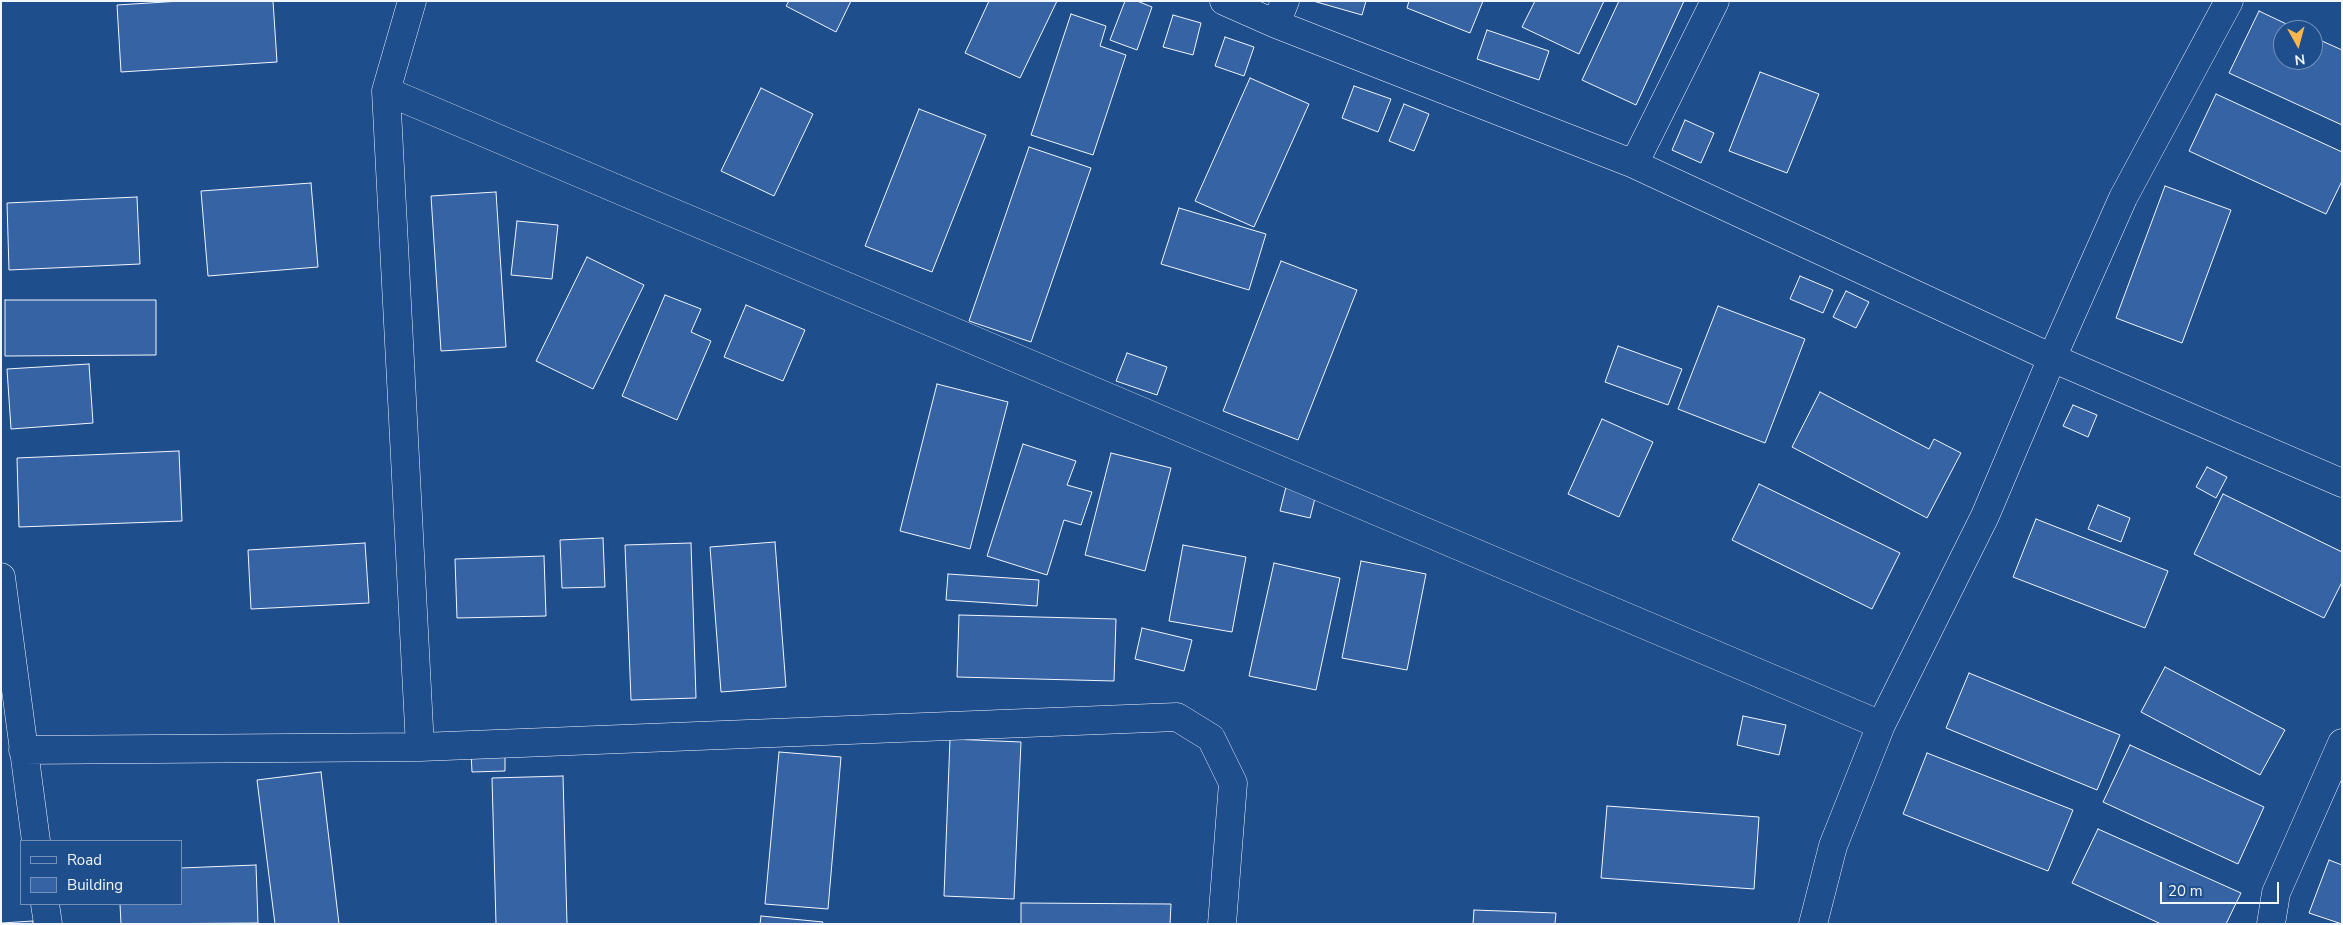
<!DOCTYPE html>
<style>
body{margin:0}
#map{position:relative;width:2343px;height:925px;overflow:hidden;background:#1f4e8c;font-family:"Nunito Sans",sans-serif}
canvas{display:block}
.frame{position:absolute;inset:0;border:2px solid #f2f6ff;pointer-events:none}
.legend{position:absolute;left:20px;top:840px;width:162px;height:65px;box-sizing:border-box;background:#1f4e8c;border:1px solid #7391ba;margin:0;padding:6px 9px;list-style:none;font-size:15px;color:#f2f6ff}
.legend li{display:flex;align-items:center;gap:10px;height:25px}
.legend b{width:25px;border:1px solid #7391ba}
.north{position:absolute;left:2273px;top:20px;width:50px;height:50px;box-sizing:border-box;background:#1f4e8c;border:1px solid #7391ba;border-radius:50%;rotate:173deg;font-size:14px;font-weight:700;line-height:20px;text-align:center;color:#f2f6ff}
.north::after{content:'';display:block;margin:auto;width:18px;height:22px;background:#ffb74d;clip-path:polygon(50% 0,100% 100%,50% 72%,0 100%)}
.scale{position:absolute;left:2160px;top:882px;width:119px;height:22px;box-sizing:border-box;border:2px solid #f2f6ff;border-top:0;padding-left:6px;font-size:15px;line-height:18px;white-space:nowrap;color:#f2f6ff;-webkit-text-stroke:4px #1f4e8c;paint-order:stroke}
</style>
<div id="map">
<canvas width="2343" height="925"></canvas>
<div class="frame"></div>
<ul class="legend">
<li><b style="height:6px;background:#1f4e8c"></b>Road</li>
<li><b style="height:14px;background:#3563a3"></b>Building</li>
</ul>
<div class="north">N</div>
<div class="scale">20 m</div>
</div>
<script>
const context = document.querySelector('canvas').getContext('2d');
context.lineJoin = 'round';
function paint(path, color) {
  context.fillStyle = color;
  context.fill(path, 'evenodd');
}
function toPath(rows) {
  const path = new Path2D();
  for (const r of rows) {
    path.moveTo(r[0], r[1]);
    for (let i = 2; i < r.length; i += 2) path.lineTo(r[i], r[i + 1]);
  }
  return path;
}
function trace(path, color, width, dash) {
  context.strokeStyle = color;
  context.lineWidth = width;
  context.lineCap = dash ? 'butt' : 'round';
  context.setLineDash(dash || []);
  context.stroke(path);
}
const building = toPath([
 [181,1,273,1,277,62,121,72,117,5,181,1],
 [789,1,851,1,836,32,786,6,789,1],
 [989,1,1057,1,1020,78,965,53,989,1],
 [1125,1,1137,1,1152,7,1137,50,1110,40,1125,1],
 [1313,1,1366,1,1362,15,1313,1],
 [1409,1,1483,1,1470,33,1407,8,1409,1],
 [1535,1,1604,1,1579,54,1522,27,1535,1],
 [1619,1,1684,1,1636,105,1582,80,1619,1],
 [2259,11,2299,30,2283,30,2283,60,2313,60,2313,37,2342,50,2342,125,2229,73,2259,11],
 [1071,14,1106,26,1100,46,1126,55,1093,155,1031,135,1071,14],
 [1173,15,1201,23,1193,55,1163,47,1173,15],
 [1487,30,1549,51,1539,80,1477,59,1487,30],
 [1225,37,1254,47,1244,76,1215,66,1225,37],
 [1760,72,1819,94,1787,173,1729,151,1760,72],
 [1250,78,1309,104,1254,227,1195,201,1250,78],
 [1354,86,1391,99,1378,132,1342,118,1354,86],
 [761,88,813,114,774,196,721,171,761,88],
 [2216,94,2342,152,2342,181,2326,214,2189,151,2216,94],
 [1404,104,1429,114,1414,151,1389,141,1404,104],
 [919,109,986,135,932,272,865,246,919,109],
 [1685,120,1714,133,1701,163,1672,150,1685,120],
 [1029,147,1091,168,1031,342,969,321,1029,147],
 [311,183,318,267,208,276,201,191,311,183],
 [2165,186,2231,210,2182,343,2116,318,2165,186],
 [496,192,506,347,441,351,431,196,496,192],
 [137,197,140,264,9,270,7,203,137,197],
 [1179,208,1266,234,1249,290,1161,264,1179,208],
 [517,221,558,225,552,279,511,275,517,221],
 [587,257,644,285,593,389,536,361,587,257],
 [1281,261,1357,290,1298,440,1223,411,1281,261],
 [1800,276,1833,290,1823,313,1790,299,1800,276],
 [1846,291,1869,302,1856,328,1833,317,1846,291],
 [665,295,701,309,691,332,711,341,677,420,622,396,665,295],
 [5,300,156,300,156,355,5,356,5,300],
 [746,305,805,330,783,381,724,357,746,305],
 [1718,306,1805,339,1765,443,1678,409,1718,306],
 [1618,346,1682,369,1668,405,1605,382,1618,346],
 [1127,353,1167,367,1157,395,1116,381,1127,353],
 [89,364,93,423,11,429,7,369,89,364],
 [937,384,1008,402,970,549,900,531,937,384],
 [1820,392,1929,449,1934,439,1961,453,1927,518,1792,447,1820,392],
 [2073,405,2097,415,2088,437,2063,426,2073,405],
 [1602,419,1653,442,1619,517,1568,494,1602,419],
 [1023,444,1076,461,1067,485,1092,492,1081,525,1064,520,1047,575,987,556,1023,444],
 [179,451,182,521,19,527,17,458,179,451],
 [1111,453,1171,468,1145,571,1085,555,1111,453],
 [2207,467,2227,477,2216,498,2196,487,2207,467],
 [1759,484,1900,553,1872,609,1732,540,1759,484],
 [1286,487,1316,494,1310,518,1280,511,1286,487],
 [2223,494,2342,552,2342,582,2324,618,2194,554,2223,494],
 [2098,505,2130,518,2121,542,2088,529,2098,505],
 [2036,519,2168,571,2145,628,2013,577,2036,519],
 [603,538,605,587,562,588,560,540,603,538],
 [775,542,786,687,721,692,710,547,775,542],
 [365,543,369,603,251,609,248,550,365,543],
 [691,543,696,698,631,700,625,545,691,543],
 [1183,545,1246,557,1232,632,1169,621,1183,545],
 [544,556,546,616,457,618,455,559,544,556],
 [1361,561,1426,574,1407,670,1342,658,1361,561],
 [1274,563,1340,578,1316,690,1249,676,1274,563],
 [948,574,1039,580,1037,606,946,600,948,574],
 [959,615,1116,619,1114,681,957,677,959,615],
 [1142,628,1192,640,1184,671,1135,659,1142,628],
 [2165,667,2285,730,2260,775,2141,712,2165,667],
 [1969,673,2120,735,2097,790,1946,728,1969,673],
 [1743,716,1786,725,1779,755,1737,745,1743,716],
 [950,739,1021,742,1014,899,944,896,950,739],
 [2130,745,2264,807,2238,864,2103,802,2130,745],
 [471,752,505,752,505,771,472,772,471,752],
 [779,752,841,757,828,909,765,904,779,752],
 [1927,753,2073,810,2048,871,1903,814,1927,753],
 [321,772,339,924,275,924,257,780,321,772],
 [563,776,567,924,496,924,492,778,563,776],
 [1607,806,1759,817,1754,889,1601,878,1607,806],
 [2098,829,2241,893,2226,924,2161,924,2072,883,2098,829],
 [2329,860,2342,865,2342,924,2309,913,2329,860],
 [256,865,258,923,121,924,120,904,181,904,181,868,256,865],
 [1021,903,1171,904,1170,924,1021,924,1021,903],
 [1474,910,1556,913,1555,924,1473,924,1474,910],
 [761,916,823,922,822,924,760,924,761,916],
 [33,921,33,924,2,924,2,923,33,921]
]);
const street = toPath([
 [412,1,386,91,420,747],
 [1224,1,1276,24,1634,164,2052,358,2342,483],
 [1276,24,1285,1],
 [386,91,1881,725],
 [1634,164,1715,1],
 [1,577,36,841],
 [23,750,420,747,1177,717,1211,738,1233,783,1222,924],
 [45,904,48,924],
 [1813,924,1833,846,1881,725,1985,516,2052,358,2123,198,2229,1],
 [2271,924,2276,893,2342,743]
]);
paint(building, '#3563a3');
trace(building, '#f2f6ff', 1);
trace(street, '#f2f6ff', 29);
trace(street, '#1f4e8c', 28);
</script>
